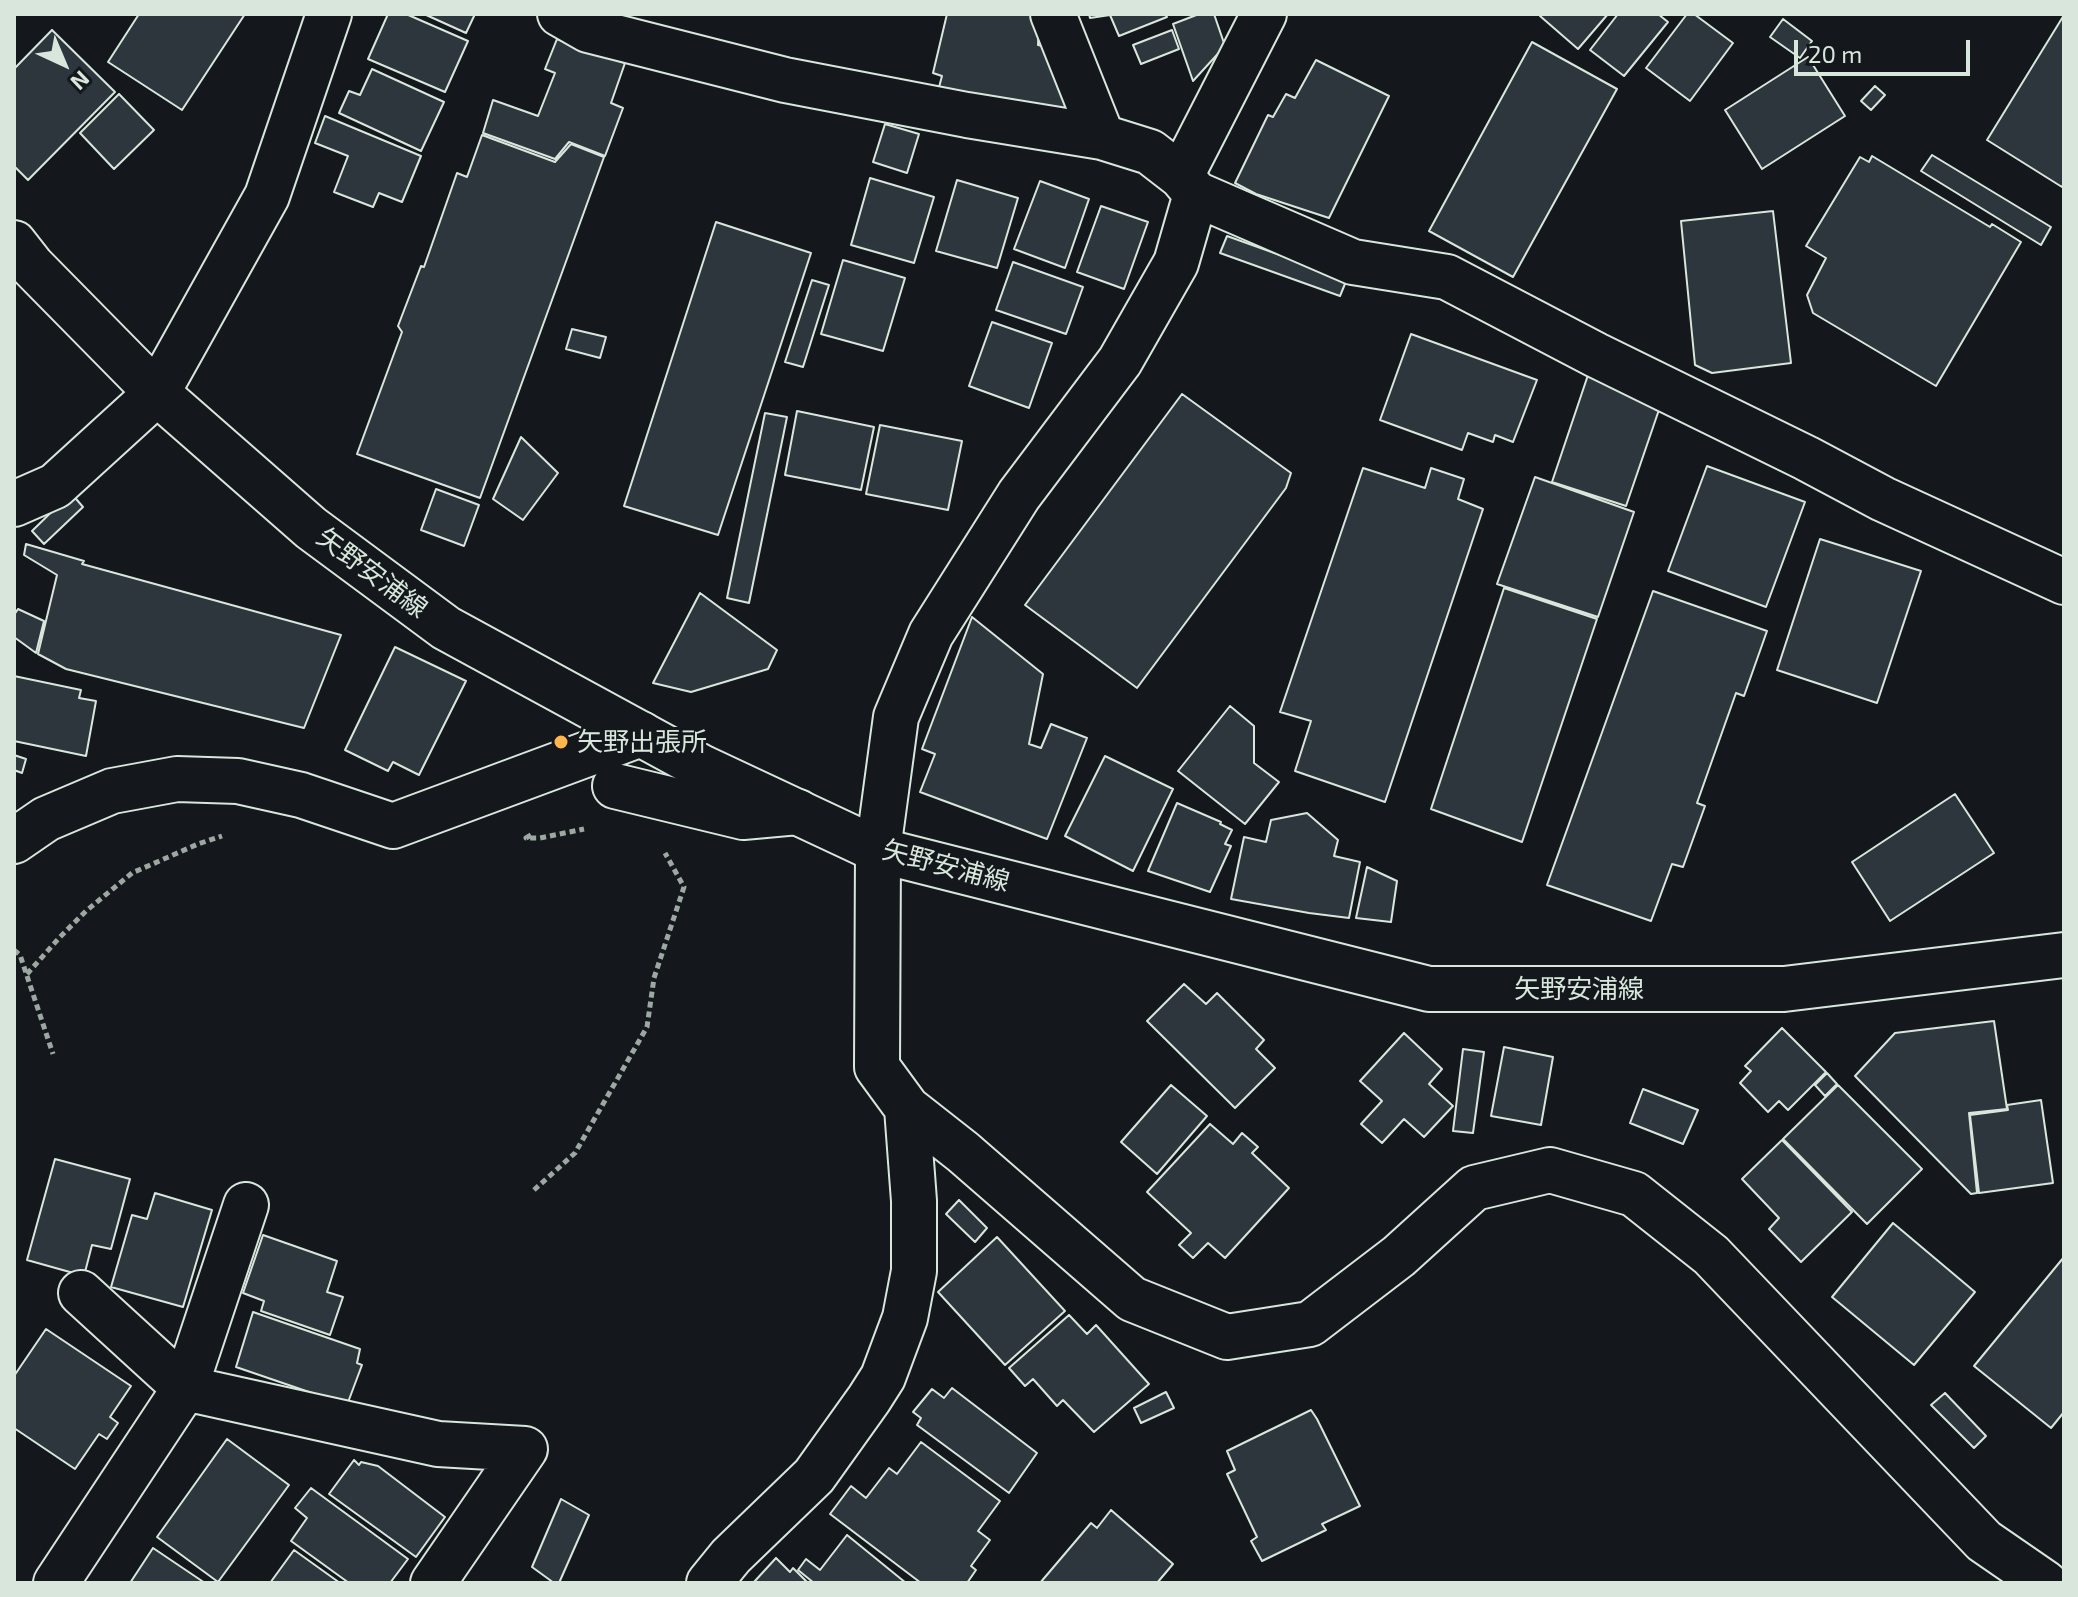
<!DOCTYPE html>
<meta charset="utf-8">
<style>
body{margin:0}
#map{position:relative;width:2078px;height:1597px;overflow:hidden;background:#14181c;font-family:"Exo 2",sans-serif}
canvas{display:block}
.frame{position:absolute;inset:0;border:16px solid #d8e6dc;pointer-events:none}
.north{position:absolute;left:24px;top:24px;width:80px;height:80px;-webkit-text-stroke:6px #14181c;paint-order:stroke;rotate:136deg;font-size:22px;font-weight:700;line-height:32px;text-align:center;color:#d8e6dc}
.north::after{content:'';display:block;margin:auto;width:28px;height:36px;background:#d8e6dc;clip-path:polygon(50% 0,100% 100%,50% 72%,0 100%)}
.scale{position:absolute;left:1794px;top:40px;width:176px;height:36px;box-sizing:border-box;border:4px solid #d8e6dc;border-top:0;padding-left:10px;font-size:24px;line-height:28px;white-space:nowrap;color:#d8e6dc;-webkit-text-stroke:6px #14181c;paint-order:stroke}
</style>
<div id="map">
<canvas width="2078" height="1597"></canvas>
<div class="frame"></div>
<div class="north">N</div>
<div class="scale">20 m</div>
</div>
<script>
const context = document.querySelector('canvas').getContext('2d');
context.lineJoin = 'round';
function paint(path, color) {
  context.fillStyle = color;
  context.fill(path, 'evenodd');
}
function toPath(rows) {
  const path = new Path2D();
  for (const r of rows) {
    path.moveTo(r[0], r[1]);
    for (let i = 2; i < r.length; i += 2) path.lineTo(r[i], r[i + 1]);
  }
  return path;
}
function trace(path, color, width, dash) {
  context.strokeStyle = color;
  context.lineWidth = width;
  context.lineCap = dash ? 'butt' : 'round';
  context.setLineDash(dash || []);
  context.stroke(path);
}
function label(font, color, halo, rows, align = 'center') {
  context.font = font + ' "Exo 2","Noto Sans JP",sans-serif';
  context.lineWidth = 6;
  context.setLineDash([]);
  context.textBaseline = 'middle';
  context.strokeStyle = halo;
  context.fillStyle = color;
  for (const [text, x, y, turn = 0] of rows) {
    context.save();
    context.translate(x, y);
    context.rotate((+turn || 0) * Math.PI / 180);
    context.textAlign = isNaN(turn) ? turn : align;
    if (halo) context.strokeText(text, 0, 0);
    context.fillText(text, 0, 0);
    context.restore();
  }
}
const building = toPath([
 [139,14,245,14,182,110,108,62,139,14],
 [388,14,406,14,468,41,445,92,368,59,388,14],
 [424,14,475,14,466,33,424,14],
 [947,14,1036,14,1039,19,1038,45,1052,48,1078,124,938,91,942,76,933,73,947,14],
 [1089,14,1165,14,1167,17,1119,36,1110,15,1090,18,1089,14],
 [1199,14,1214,14,1225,46,1193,81,1173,24,1199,14],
 [1541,14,1608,14,1578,49,1540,16,1541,14],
 [1618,14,1658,14,1668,22,1624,76,1590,50,1618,14],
 [1687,14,1694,14,1733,43,1690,101,1646,68,1687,14],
 [2064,15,2064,183,2062,187,1987,140,2064,15],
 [1783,19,1812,41,1800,58,1770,37,1783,19],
 [52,30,115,92,28,180,14,166,14,69,52,30],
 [1172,30,1179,49,1141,64,1133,45,1172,30],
 [557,39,625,63,611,103,623,108,605,156,569,142,555,159,483,133,493,100,538,116,555,73,545,69,557,39],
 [1532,42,1617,89,1513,277,1429,231,1532,42],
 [1808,57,1845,116,1762,169,1725,110,1808,57],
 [1316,60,1389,96,1329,218,1256,194,1235,183,1268,115,1273,117,1286,94,1295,98,1316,60],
 [372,69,444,102,421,151,339,113,349,91,360,95,372,69],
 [1875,86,1885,95,1871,110,1861,101,1875,86],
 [119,94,154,130,114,169,80,133,119,94],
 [325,116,421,156,402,202,379,193,373,207,334,192,348,156,315,143,325,116],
 [885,124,919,134,907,173,873,162,885,124],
 [482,135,555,162,571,144,604,157,480,498,357,454,402,332,398,326,421,266,424,267,457,173,467,177,482,135],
 [1932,155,2051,227,2041,245,1921,171,1932,155],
 [1872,156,1990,227,1992,224,2021,242,1936,386,1813,313,1807,295,1826,258,1806,246,1860,157,1869,162,1872,156],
 [870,178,934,197,914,263,851,245,870,178],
 [957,180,1018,198,997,268,936,251,957,180],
 [1040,181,1089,199,1065,268,1014,249,1040,181],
 [1101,206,1148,222,1124,289,1077,272,1101,206],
 [1773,211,1791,363,1712,373,1695,365,1681,221,1773,211],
 [716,222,811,253,718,535,624,506,716,222],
 [1227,236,1347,279,1340,296,1220,253,1227,236],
 [843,260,905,278,883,351,821,334,843,260],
 [1013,262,1083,287,1066,334,996,310,1013,262],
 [812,280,829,285,803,367,785,362,812,280],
 [992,322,1052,343,1029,408,969,386,992,322],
 [572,329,606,337,600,358,566,349,572,329],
 [1411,334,1537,380,1513,442,1495,435,1493,442,1468,433,1462,450,1380,420,1411,334],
 [1588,375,1662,401,1626,506,1552,482,1588,375],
 [1182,394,1291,473,1286,488,1137,688,1025,605,1182,394],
 [797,411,874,427,861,490,785,475,797,411],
 [765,413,787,417,749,603,727,598,765,413],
 [880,425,962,441,948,510,866,494,880,425],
 [521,437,558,473,523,520,493,499,521,437],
 [1707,466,1805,502,1766,607,1668,571,1707,466],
 [1363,468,1425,488,1431,468,1464,479,1458,499,1483,509,1385,802,1295,771,1311,721,1280,712,1363,468],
 [1535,477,1634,512,1598,617,1497,584,1535,477],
 [436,489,479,505,464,546,421,530,436,489],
 [71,493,83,507,44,544,32,531,71,493],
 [1820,539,1921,571,1877,703,1777,670,1820,539],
 [26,544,84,561,82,564,341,635,304,728,66,669,38,654,57,575,24,555,26,544],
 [1504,588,1597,619,1522,842,1431,809,1504,588],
 [1653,591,1767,631,1744,696,1736,693,1697,803,1705,806,1683,867,1672,864,1651,921,1547,885,1653,591],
 [700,593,777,650,768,669,691,692,653,683,700,593],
 [18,609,44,621,36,653,14,637,14,615,18,609],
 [972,617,1043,674,1029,744,1041,748,1051,724,1087,738,1047,839,920,792,935,754,922,749,972,617],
 [395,647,466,681,419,775,393,762,388,771,345,750,395,647],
 [14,676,81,690,79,698,96,701,86,756,14,741,14,676],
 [1230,706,1254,726,1254,763,1279,782,1245,824,1178,771,1230,706],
 [14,755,26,759,22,773,14,770,14,755],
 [1105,756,1173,789,1133,871,1065,836,1105,756],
 [1955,794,1994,853,1890,921,1852,862,1955,794],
 [1177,803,1221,822,1220,824,1232,830,1225,844,1231,846,1210,892,1148,871,1177,803],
 [1307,813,1338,840,1334,856,1360,862,1349,918,1309,913,1231,899,1244,837,1266,842,1271,820,1307,813],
 [1367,867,1397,881,1391,922,1356,918,1367,867],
 [1184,984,1206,1004,1217,993,1264,1040,1256,1049,1275,1068,1235,1108,1147,1021,1184,984],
 [1994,1021,2007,1109,1969,1113,1977,1193,1971,1194,1855,1076,1895,1033,1994,1021],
 [1782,1028,1826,1072,1788,1110,1779,1101,1768,1112,1740,1083,1751,1071,1745,1066,1782,1028],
 [1404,1033,1442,1069,1429,1084,1453,1106,1424,1137,1404,1119,1382,1143,1361,1124,1382,1101,1360,1081,1404,1033],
 [1504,1047,1553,1057,1541,1125,1491,1116,1504,1047],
 [1463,1049,1484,1052,1473,1133,1453,1131,1463,1049],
 [1827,1073,1837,1084,1825,1096,1815,1085,1827,1073],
 [1171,1085,1207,1116,1157,1174,1121,1142,1171,1085],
 [1838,1085,1922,1169,1867,1224,1783,1139,1838,1085],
 [1643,1089,1698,1110,1683,1144,1630,1123,1643,1089],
 [2041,1100,2053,1183,1979,1193,1970,1115,2008,1110,2007,1105,2041,1100],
 [1210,1124,1233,1144,1242,1133,1258,1147,1252,1153,1289,1188,1225,1258,1208,1243,1193,1258,1179,1245,1191,1233,1147,1192,1210,1124],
 [1782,1140,1852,1212,1801,1262,1769,1229,1779,1218,1742,1179,1782,1140],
 [55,1159,130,1179,111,1249,92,1245,84,1276,27,1260,55,1159],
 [155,1193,212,1210,183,1307,111,1287,132,1215,147,1219,155,1193],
 [959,1200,987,1228,975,1242,946,1214,959,1200],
 [1893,1223,1975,1292,1914,1365,1832,1297,1893,1223],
 [263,1235,337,1261,327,1292,343,1297,330,1335,261,1311,264,1301,243,1293,263,1235],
 [997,1237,1065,1311,1005,1365,938,1292,997,1237],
 [2064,1257,2064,1412,2051,1428,1974,1366,2064,1257],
 [253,1312,360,1349,357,1363,362,1365,347,1405,236,1367,253,1312],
 [1069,1315,1087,1334,1096,1325,1149,1384,1094,1432,1063,1400,1057,1406,1033,1379,1025,1386,1009,1368,1069,1315],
 [46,1329,131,1386,110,1417,118,1423,107,1439,99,1434,75,1469,14,1428,14,1376,46,1329],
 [952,1388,1037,1453,1009,1493,917,1425,921,1418,913,1412,932,1389,944,1398,952,1388],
 [1166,1392,1174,1408,1141,1423,1134,1408,1166,1392],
 [1945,1393,1986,1436,1974,1448,1931,1405,1945,1393],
 [1311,1410,1317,1419,1360,1506,1322,1524,1326,1530,1262,1561,1251,1541,1257,1537,1227,1474,1235,1470,1227,1451,1311,1410],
 [227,1439,289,1485,218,1582,157,1537,227,1439],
 [921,1442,1000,1501,978,1531,990,1540,971,1566,976,1570,967,1583,921,1583,830,1514,851,1486,866,1498,889,1468,897,1474,921,1442],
 [354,1460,359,1465,361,1462,378,1466,445,1517,416,1557,329,1494,354,1460],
 [311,1488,408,1559,390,1583,349,1583,291,1541,307,1518,295,1508,311,1488],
 [561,1499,589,1515,559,1583,554,1583,532,1567,561,1499],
 [1111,1510,1173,1564,1157,1583,1040,1583,1091,1523,1097,1528,1111,1510],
 [847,1535,906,1583,814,1583,798,1570,806,1559,820,1570,847,1535],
 [153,1548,205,1583,130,1583,153,1548],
 [294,1550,340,1583,270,1583,294,1550],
 [776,1558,790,1572,793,1568,808,1583,756,1583,754,1582,776,1558]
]);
const path = toPath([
 [531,835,526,838,540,838,584,829],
 [14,950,20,955,53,1054],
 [27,974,60,937,86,911,132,873,198,844,222,836],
 [534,1190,575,1153,647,1027,654,978,684,887,665,853]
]);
const minor = toPath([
 [560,14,588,30,785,80,967,115,1102,137,1150,152,1181,176,1196,194,1353,262,1447,277,1596,355,1806,458,1883,499,2064,582],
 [1053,14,1102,137],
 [1181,176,1264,14],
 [1196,194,1176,263,1120,361,1019,495,931,634,896,717,878,850,877,1067,907,1108,963,1152,1132,1299,1227,1337,1310,1324,1399,1256,1474,1188,1550,1170,1634,1194,1711,1255,1984,1541,2045,1583],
 [14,504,55,486,157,393,267,196,329,14],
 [615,786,743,817,798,812],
 [14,841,46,819,112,791,177,779,238,781,301,795,393,826,641,734],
 [81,1293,185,1388,438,1444,525,1449,433,1583],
 [56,1583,185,1388,246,1205],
 [709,1583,731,1556,814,1476,869,1399,883,1377,905,1318,914,1271,914,1201,907,1108]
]);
const major = toPath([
 [14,243,32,266,157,393,311,528,446,628,703,768,878,850,1429,989,1784,989,2064,955]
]);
const markers = [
 [561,742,8,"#ffb74d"]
];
const streetNames = [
 ["矢野安浦線",372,573,37],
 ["矢野安浦線",946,866,15],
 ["矢野安浦線",1579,989]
];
const poiNames = [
 ["矢野出張所",577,742]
];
paint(building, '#2c363c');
trace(building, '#d8e6dc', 2);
trace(minor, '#d8e6dc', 48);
trace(major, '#d8e6dc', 48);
trace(path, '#9da8a2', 5, [6, 4]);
trace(minor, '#14181c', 44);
trace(major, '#14181c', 44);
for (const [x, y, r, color] of markers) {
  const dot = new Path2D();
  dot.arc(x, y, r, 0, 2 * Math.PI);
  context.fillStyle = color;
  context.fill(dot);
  trace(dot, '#14181c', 3);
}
label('26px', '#d8e6dc', '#14181c', streetNames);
label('26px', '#d8e6dc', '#14181c', poiNames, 'left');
</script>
